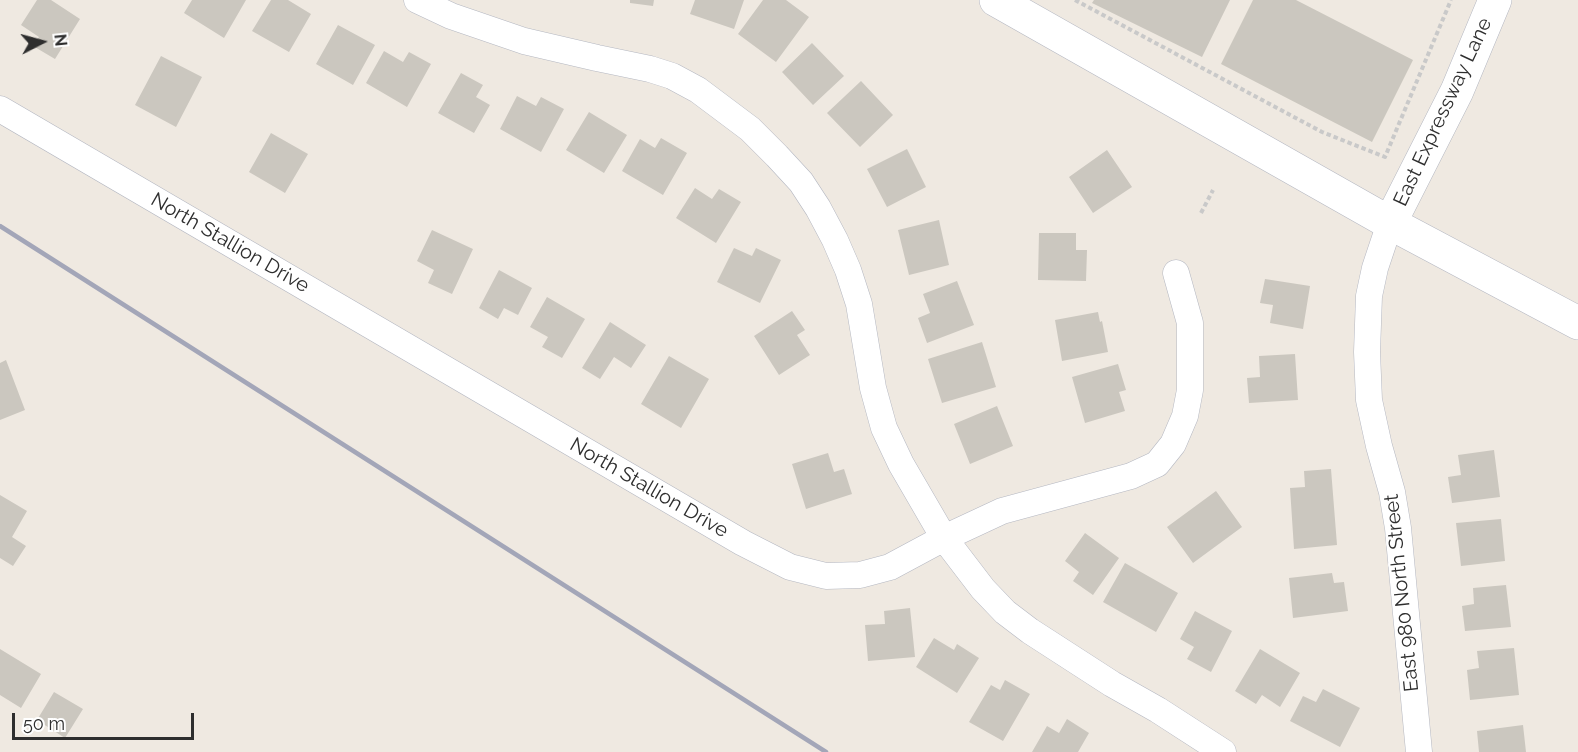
<!DOCTYPE html>
<style>
body{margin:0}
#map{position:relative;width:1578px;height:752px;overflow:hidden;background:#efe9e1;font-family:Raleway,sans-serif}
canvas{display:block}
.north{position:absolute;left:12px;top:12px;width:60px;height:60px;-webkit-text-stroke:4px #fff;paint-order:stroke;rotate:84deg;font-size:16px;font-weight:700;line-height:24px;text-align:center;color:#2e2e2e}
.north::after{content:'';display:block;margin:auto;width:21px;height:27px;background:#2e2e2e;clip-path:polygon(50% 0,100% 100%,50% 72%,0 100%)}
.scale{position:absolute;left:12px;top:713px;width:182px;height:27px;box-sizing:border-box;border:3px solid #2e2e2e;border-top:0;padding-left:8px;font-size:18px;line-height:21px;white-space:nowrap;color:#2e2e2e;-webkit-text-stroke:4px #fff;paint-order:stroke}
</style>
<div id="map">
<canvas width="1578" height="752"></canvas>
<div class="north">N</div>
<div class="scale">50 m</div>
</div>
<script>
const context = document.querySelector('canvas').getContext('2d');
context.lineJoin = 'round';
function paint(path, color) {
  context.fillStyle = color;
  context.fill(path, 'evenodd');
}
function toPath(rows) {
  const path = new Path2D();
  for (const r of rows) {
    path.moveTo(r[0], r[1]);
    for (let i = 2; i < r.length; i += 2) path.lineTo(r[i], r[i + 1]);
  }
  return path;
}
function trace(path, color, width, dash) {
  context.strokeStyle = color;
  context.lineWidth = width;
  context.lineCap = dash ? 'butt' : 'round';
  context.setLineDash(dash || []);
  context.stroke(path);
}
function label(font, color, halo, rows, align = 'center') {
  context.font = font + ' Raleway,sans-serif';
  context.lineWidth = 4.5;
  context.setLineDash([]);
  context.textBaseline = 'middle';
  context.strokeStyle = halo;
  context.fillStyle = color;
  for (const [text, x, y, turn = 0] of rows) {
    context.save();
    context.translate(x, y);
    context.rotate((+turn || 0) * Math.PI / 180);
    context.textAlign = isNaN(turn) ? turn : align;
    if (halo) context.strokeText(text, 0, 0);
    context.fillText(text, 0, 0);
    context.restore();
  }
}
const building = toPath([
 [37,0,51,0,80,19,55,59,33,46,39,37,21,25],
 [192,0,246,0,224,38,184,13],
 [271,0,288,0,311,14,289,52,252,31],
 [630,0,654,0,653,6,630,3],
 [695,0,744,0,734,29,690,14],
 [763,0,786,0,809,17,776,62,738,34],
 [1094,0,1230,0,1202,57,1092,3],
 [1253,0,1296,0,1413,60,1372,142,1221,64],
 [338,25,375,45,353,85,316,64],
 [812,43,844,76,813,105,782,72],
 [384,51,403,62,409,52,431,64,407,107,366,83],
 [161,56,202,77,176,127,135,105],
 [461,73,483,85,476,97,490,105,474,133,438,113],
 [861,81,893,115,860,147,827,113],
 [517,96,536,106,541,97,564,109,541,152,500,129],
 [589,112,627,135,604,173,566,150],
 [271,133,308,154,285,193,249,172],
 [661,138,687,153,663,195,622,171,640,139,655,148],
 [907,149,926,187,887,207,867,169],
 [1107,150,1132,187,1093,213,1069,177],
 [695,188,712,199,719,189,741,202,716,243,676,218],
 [939,220,949,265,909,275,898,230],
 [432,230,473,249,452,294,428,283,434,270,417,261],
 [1039,233,1076,233,1076,250,1087,250,1086,281,1038,280],
 [734,248,752,256,756,248,781,260,760,303,717,282],
 [499,270,532,288,518,315,504,308,498,319,479,308],
 [1265,279,1310,286,1303,329,1270,323,1273,305,1260,303],
 [957,281,974,325,927,343,918,318,930,313,923,294],
 [547,297,585,319,562,358,542,347,548,337,530,327],
 [792,311,805,330,797,335,810,355,779,375,754,336],
 [1098,312,1100,322,1102,321,1108,352,1062,361,1055,320],
 [610,322,646,345,631,368,614,357,600,379,582,368],
 [982,342,996,387,942,403,928,359],
 [1295,354,1298,400,1249,403,1247,378,1260,377,1259,356],
 [669,356,709,379,681,428,641,404],
 [6,360,25,410,0,420,0,363],
 [1118,364,1126,390,1119,392,1125,411,1085,423,1072,377],
 [997,406,1013,446,970,464,954,424],
 [1494,450,1500,497,1452,503,1448,477,1461,475,1458,455],
 [828,453,834,472,844,469,852,494,806,509,792,464],
 [1331,469,1337,545,1294,549,1290,488,1305,487,1304,471],
 [1216,491,1242,527,1193,563,1167,527],
 [0,495,27,511,12,537,26,546,13,566,0,558],
 [1501,519,1505,561,1461,566,1456,523],
 [1085,533,1119,558,1093,595,1073,581,1079,572,1065,561],
 [1125,563,1178,593,1156,632,1103,602],
 [1332,573,1334,583,1344,582,1348,611,1293,618,1289,578],
 [1506,585,1511,627,1465,631,1462,606,1474,604,1473,588],
 [910,608,915,657,868,661,865,625,885,624,884,611],
 [1195,611,1232,631,1211,672,1187,659,1194,647,1180,639],
 [934,638,954,650,957,644,979,658,957,693,916,667],
 [1514,648,1519,695,1470,700,1467,670,1479,668,1477,651],
 [0,649,41,674,21,708,0,695],
 [1260,649,1300,673,1280,707,1262,695,1256,704,1235,691],
 [1005,680,1030,694,1003,741,969,722,991,685,1000,690],
 [1323,689,1360,708,1340,747,1290,721,1303,696,1316,702],
 [54,692,83,709,65,738,37,720],
 [1067,719,1089,733,1078,752,1032,752,1047,726,1059,733],
 [1523,725,1526,752,1479,752,1477,731]
]);
const path = toPath([
 [1075,0,1322,132,1385,157,1451,0],
 [1201,213,1213,190]
]);
const street = toPath([
 [417,0,451,16,524,41,597,58,650,69,672,76,698,90,750,129,777,156,801,182,818,208,835,240,848,270,859,304,873,388,884,428,901,464,944,538,983,589,1005,612,1030,631,1112,684,1158,710,1223,752],
 [0,109,743,543,790,567,826,576,860,575,890,567,944,538,1002,511,1131,476,1157,464,1173,444,1185,416,1190,390,1190,323,1176,273],
 [1390,223,1375,268,1369,296,1367,352,1369,400,1379,446,1392,492,1398,528,1419,752]
]);
const secondary = toPath([
 [996,0,1390,223,1578,323],
 [1390,223,1457,91,1495,0]
]);
const rail = toPath([
 [0,226,826,752]
]);
const streetNames = [
 ["East Expressway Lane",1443,112,-65],
 ["North Stallion Drive",230,243,30],
 ["North Stallion Drive",649,488,30],
 ["East 980 North Street",1402,593,-96]
];
paint(building, '#cbc7bf');
trace(street, '#b4b7c1', 27);
trace(secondary, '#b4b7c1', 34);
trace(path, '#c9c9c9', 4, [4.5, 3]);
trace(street, '#fff', 26);
trace(secondary, '#fff', 33);
trace(rail, '#a3a6b8', 4.5);
label('20px', '#2e2e2e', '#fff', streetNames);
</script>
